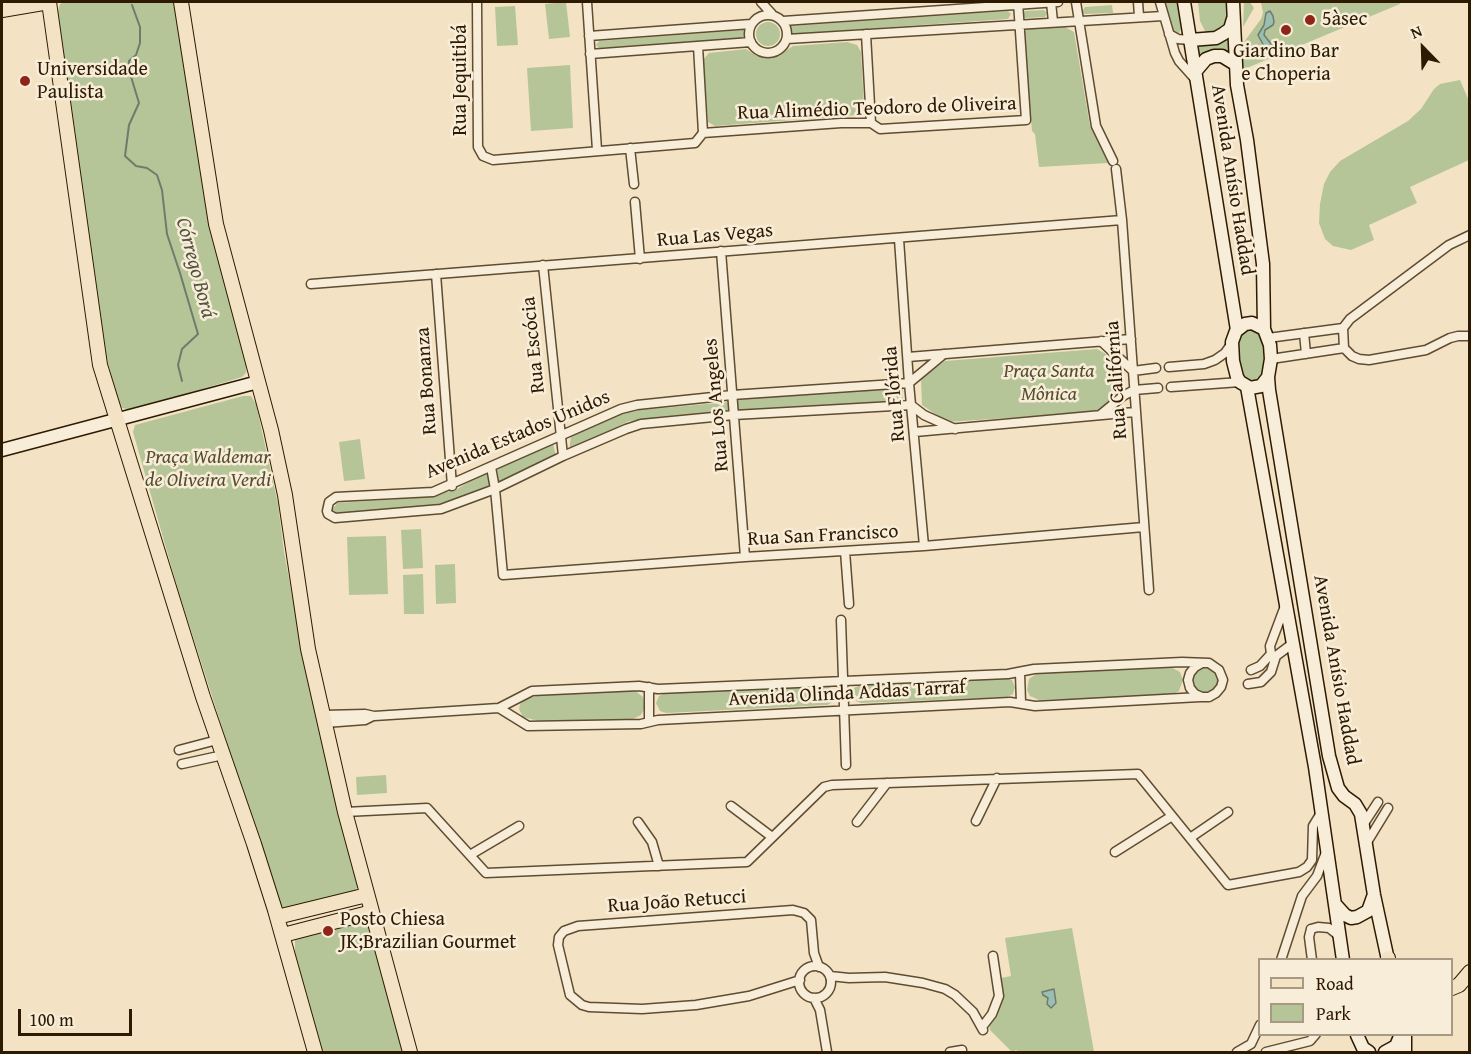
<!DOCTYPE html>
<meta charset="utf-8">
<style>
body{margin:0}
#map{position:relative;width:1471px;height:1054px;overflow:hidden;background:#f3e3c4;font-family:"Gentium Book Plus",serif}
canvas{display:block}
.frame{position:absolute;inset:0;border:3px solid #2e1a00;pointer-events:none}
.legend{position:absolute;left:1258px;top:958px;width:195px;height:78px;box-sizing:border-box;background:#f7edd9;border:2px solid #a79982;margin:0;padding:8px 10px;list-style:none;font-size:18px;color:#2e1a00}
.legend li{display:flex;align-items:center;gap:12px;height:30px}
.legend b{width:30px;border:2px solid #a79982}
.north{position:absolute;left:1393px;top:18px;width:60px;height:60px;-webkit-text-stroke:4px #f7edd9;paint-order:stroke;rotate:337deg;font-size:16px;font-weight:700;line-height:24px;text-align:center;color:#2e1a00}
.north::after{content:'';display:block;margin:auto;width:21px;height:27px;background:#2e1a00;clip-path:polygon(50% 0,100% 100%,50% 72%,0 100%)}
.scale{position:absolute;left:18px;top:1009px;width:114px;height:27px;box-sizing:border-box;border:3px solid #2e1a00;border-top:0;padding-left:8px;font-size:18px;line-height:21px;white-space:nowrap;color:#2e1a00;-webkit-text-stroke:4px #f7edd9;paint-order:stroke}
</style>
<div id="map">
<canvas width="1471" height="1054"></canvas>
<div class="frame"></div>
<ul class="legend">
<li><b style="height:8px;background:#f3e3c4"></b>Road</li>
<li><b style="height:16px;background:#b5c598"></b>Park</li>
</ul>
<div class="north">N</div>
<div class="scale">100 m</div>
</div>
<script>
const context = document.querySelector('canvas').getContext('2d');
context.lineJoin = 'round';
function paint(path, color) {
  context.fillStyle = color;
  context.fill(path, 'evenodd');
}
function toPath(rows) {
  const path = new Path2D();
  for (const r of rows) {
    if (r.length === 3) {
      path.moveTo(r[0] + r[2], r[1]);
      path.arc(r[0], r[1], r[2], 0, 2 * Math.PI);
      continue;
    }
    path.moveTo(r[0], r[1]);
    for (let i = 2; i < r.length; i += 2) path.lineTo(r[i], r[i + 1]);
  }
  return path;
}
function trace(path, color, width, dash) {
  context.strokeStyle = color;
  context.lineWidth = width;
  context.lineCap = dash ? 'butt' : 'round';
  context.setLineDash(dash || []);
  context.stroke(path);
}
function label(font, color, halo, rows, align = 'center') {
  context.font = font + ' "Gentium Book Plus",serif';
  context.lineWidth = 5;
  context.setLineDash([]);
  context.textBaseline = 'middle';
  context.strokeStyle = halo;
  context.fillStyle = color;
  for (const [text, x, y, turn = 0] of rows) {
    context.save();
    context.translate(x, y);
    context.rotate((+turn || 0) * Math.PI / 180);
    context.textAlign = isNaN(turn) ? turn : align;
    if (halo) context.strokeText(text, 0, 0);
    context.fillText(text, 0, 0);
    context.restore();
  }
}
const green = toPath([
 [64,2,178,2,247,362,246,373,242,377,133,410,122,408,119,403,101,338,89,238,57,15,60,4],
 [566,2,570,37,549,39,545,4],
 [1163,2,1177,2,1181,29,1179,33,1176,33,1173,31,1170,18,1164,13],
 [1198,2,1228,2,1229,18,1224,29,1214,35,1205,31,1200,21],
 [1244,2,1250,2,1254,8,1243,27],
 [1261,2,1399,2,1400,4,1242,70,1241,46,1261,19,1263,13],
 [1112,5,1113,13,1084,14,1082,12,1085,7],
 [515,6,518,45,497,46,495,7],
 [1044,10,1047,13,1045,17,1025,18,1022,16,1025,11],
 [1008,11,1011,14,1008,19,791,34,789,30,791,26],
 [768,34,12],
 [1063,26,1074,32,1090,126,1108,163,1039,167,1035,134,1032,131,1023,35,1027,29],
 [743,30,746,34,743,38,599,48,596,45,599,41],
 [1229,36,1230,54,1199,62,1197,43],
 [847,42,857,45,861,52,864,106,862,112,858,115,715,126,708,122,703,60,709,53,746,49,757,56,768,58,777,56,793,46],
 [570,65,573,128,531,131,527,68],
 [1460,80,1469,101,1469,160,1410,187,1417,203,1369,225,1374,240,1351,250,1333,246,1325,239,1319,223,1320,204,1324,184,1330,172,1340,161,1408,121,1421,109,1434,89,1440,84],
 [1250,329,1257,332,1262,339,1265,357,1261,377,1256,381,1250,382,1245,379,1241,371,1238,348,1240,338,1243,332],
 [1097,349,1118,361,1120,393,1098,412,947,422,922,405,921,379,945,361],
 [903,389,903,400,736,412,735,398],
 [243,396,251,396,256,404,278,504,284,552,299,632,359,884,355,891,351,893,283,908,279,905,178,590,133,432,135,425],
 [729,402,731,412,629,421,569,451,571,436,628,411],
 [360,439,365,479,344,481,339,442],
 [553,443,556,457,499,483,497,467],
 [486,472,492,487,440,506,336,515,333,513,333,509,337,503,429,497,457,489],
 [421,529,423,568,403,569,401,530],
 [386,536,388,594,349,595,347,537],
 [455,564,456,603,436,604,435,565],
 [423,574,424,614,404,614,403,575],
 [1169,666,1180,672,1183,680,1179,691,1169,696,1039,700,1030,696,1027,690,1029,679,1039,672],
 [1205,680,13],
 [1005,678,1012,680,1015,687,1013,694,1007,697,861,703,856,701,852,694,854,688,860,685],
 [827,686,833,689,835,695,833,702,827,705,666,713,660,711,656,703,659,696,665,693],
 [634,690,643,697,645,708,641,715,633,719,560,722,539,721,523,717,519,709,520,704,524,700,543,694],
 [386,775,387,793,357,795,356,777],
 [363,920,369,924,406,1052,323,1052,295,953,295,940,299,935],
 [1072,928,1094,1052,1020,1052,1016,1050,1012,1052,990,1030,989,1025,1003,1000,1001,978,1011,976,1005,938]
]);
const water = toPath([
 [1270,11,1273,16,1274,22,1273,25,1265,30,1264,35,1272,45,1273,50,1269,52,1266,50,1258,35,1264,25,1266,13,1270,11],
 [1054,989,1056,1003,1051,1008,1047,1004,1048,998,1043,995,1042,992,1054,989]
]);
const stream = toPath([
 [132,5,140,27,140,43,136,55,129,61,129,70,139,103,129,125,125,156,136,166,147,168,157,175,162,190,167,234,180,273,198,334,182,349,178,365,182,381]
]);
const street = toPath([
 [477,2,478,147,483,156,493,160,695,143,703,133,841,123,871,123,880,129,1026,120,1018,2],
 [587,2,597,150],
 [761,2,772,14],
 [1051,2,1053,22],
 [1076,2,1096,126,1113,161],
 [1138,2,1139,16],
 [1160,2,1175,53,1179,61,1196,80],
 [768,34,19],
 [783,21,1058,2],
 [866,34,871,123],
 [1169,34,1178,39,1190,40],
 [589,36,751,24],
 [787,39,1163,16],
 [698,46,703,133],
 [590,54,751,42],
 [630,148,634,184],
 [1116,169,1122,220,1149,590],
 [635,202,640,259],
 [899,239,909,383,924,546],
 [721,251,745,557],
 [543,265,563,456],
 [436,274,452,486],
 [311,284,1122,220],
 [1343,328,1344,348,1352,356,1359,359,1369,360,1426,350,1450,338,1458,336,1470,336],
 [1304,333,1306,354],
 [1268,338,1343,328,1350,319,1449,245,1470,235],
 [1101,341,1133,371,1156,368],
 [944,354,909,383,732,395,637,405,621,409,433,492,336,497,329,502,327,511,328,514,335,518,441,509,495,489,563,456,626,429,641,424,734,415,911,405,924,415,955,429],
 [908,357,1131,339],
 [1271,359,1344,348],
 [1169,367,1204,364,1215,360,1225,353,1232,343],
 [1171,387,1240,382],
 [1100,415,1123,396,1134,390,1158,388],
 [915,432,1135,412],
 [491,467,495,489,503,575,745,557,924,546,1144,527],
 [845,551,849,604],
 [841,620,846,765],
 [1251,670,1260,666,1271,654,1270,646,1285,606],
 [1020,673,1021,703],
 [1248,684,1261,682,1271,672,1276,656,1292,644],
 [649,687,649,722],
 [499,708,528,726,641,724,658,720,1010,702,1035,706,1200,697],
 [324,715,365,714,374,716,499,708,532,691,639,686,658,689,1008,674,1034,669,1182,662,1209,663,1219,670,1223,680,1221,687,1216,693,1209,697,1202,697,1195,694,1190,688,1188,680,1190,673,1195,667,1202,663],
 [325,723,365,720,373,716],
 [179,750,217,740],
 [182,764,223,755],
 [731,806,772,837],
 [345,812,427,808,486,873,747,862,824,787,832,785,1138,774,1228,885,1299,872,1307,867,1312,860,1313,826,1321,813],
 [976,821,997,778],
 [638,822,652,842,659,866],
 [857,822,887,783],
 [1363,825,1378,802],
 [1190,838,1228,812],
 [1366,844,1388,808],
 [1115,852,1172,816],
 [470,855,519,826],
 [1311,929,1318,927,1329,928,1339,936],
 [1311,929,1309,937,1312,960],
 [1281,960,1302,896,1317,876,1325,855],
 [815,982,16],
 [830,976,849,978,885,977,923,983,945,989,955,995,973,1012,983,1030],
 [800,980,749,996,696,1005,642,1009,589,1007,582,1005,570,995,558,945,559,937,564,931,578,926,793,910,804,913,811,920,814,953,819,967],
 [814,998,820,1010,827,1052],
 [982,1027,992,1014,999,996,993,956],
 [950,1052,962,1050],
 [1237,1052,1251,1044,1260,1025],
 [1266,1052,1310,1041,1316,1034]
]);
const secondary = toPath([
 [1184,2,1237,330],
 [1233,2,1237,85,1247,140,1263,264,1264,329],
 [1190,40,1216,38,1223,34,1230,29,1233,19],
 [1195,72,1206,59,1214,56,1222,56,1235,64],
 [1268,377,1261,386,1250,388,1240,382,1237,377,1233,361,1232,342,1236,331,1245,324,1252,323,1264,329,1270,345,1271,359,1268,377,1269,390,1329,756,1338,788,1344,796,1355,804,1361,814,1374,895,1388,960],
 [1247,387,1315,767,1343,960],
 [2,450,258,382],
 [1335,904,1345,915,1351,918,1357,917,1368,911,1373,897],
 [1405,1034,1405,1052],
 [1357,1035,1363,1048,1369,1052],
 [1385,1052,1396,1046,1401,1034]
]);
const primary = toPath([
 [49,2,100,365,203,697,254,844,275,910,315,1052],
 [181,2,216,224,271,430,285,495,308,649,345,812,410,1052],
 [2,10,49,2],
 [277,917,367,895],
 [283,935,372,912],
 [1388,958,1388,960],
 [1452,988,1459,985,1470,972]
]);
const markers = [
 [1310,20,6,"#8f2418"],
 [1286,30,6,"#8f2418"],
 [25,81,6,"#8f2418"],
 [328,931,6,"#8f2418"]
];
const poiNames = [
 ["5àsec",1322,20],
 ["Giardino Bar",1286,52,"center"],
 ["e Choperia",1286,75,"center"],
 ["Universidade",37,70],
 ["Paulista",37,93],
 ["Posto Chiesa",340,920],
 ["JK;Brazilian Gourmet",340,943]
];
const streetNames = [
 ["Rua Jequitibá",461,80,-90],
 ["Rua Alimédio Teodoro de Oliveira",877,109,-2],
 ["Avenida Anísio Haddad",1232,180,81],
 ["Rua Las Vegas",715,236,-5],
 ["Rua Escócia",534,345,-96],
 ["Rua Califórnia",1117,380,-94],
 ["Rua Bonanza",427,381,-94],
 ["Rua Flórida",895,394,-95],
 ["Rua Los Angeles",717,405,-95],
 ["Avenida Estados Unidos",518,435,-23],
 ["Rua San Francisco",823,536,-3],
 ["Avenida Anísio Haddad",1336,670,80],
 ["Avenida Olinda Addas Tarraf",847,694,-3],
 ["Rua João Retucci",677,902,-4]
];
const parkNames = [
 ["Praça Santa",1049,372],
 ["Mônica",1049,395],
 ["Praça Waldemar",208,458],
 ["de Oliveira Verdi",208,481]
];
const waterNames = [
 ["Córrego Borá",195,268,75]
];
paint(green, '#b5c598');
paint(water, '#9bbeb3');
trace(water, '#6f7c6b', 1.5);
trace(stream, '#6f7c6b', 2);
trace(street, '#5f4c31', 11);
trace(secondary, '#2e1a00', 15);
trace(primary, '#2e1a00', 16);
trace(street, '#f7edd9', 8);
trace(secondary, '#f7edd9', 12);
trace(primary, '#f3e3c4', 14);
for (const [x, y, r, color] of markers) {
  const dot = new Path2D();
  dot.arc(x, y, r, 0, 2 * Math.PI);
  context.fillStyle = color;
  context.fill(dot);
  trace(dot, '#f7edd9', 2);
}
label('20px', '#2e1a00', '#f7edd9', poiNames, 'left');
label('20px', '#2e1a00', '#f7edd9', streetNames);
label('italic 20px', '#564d2e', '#f7edd9', parkNames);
label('italic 21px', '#54533f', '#f7edd9', waterNames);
</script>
